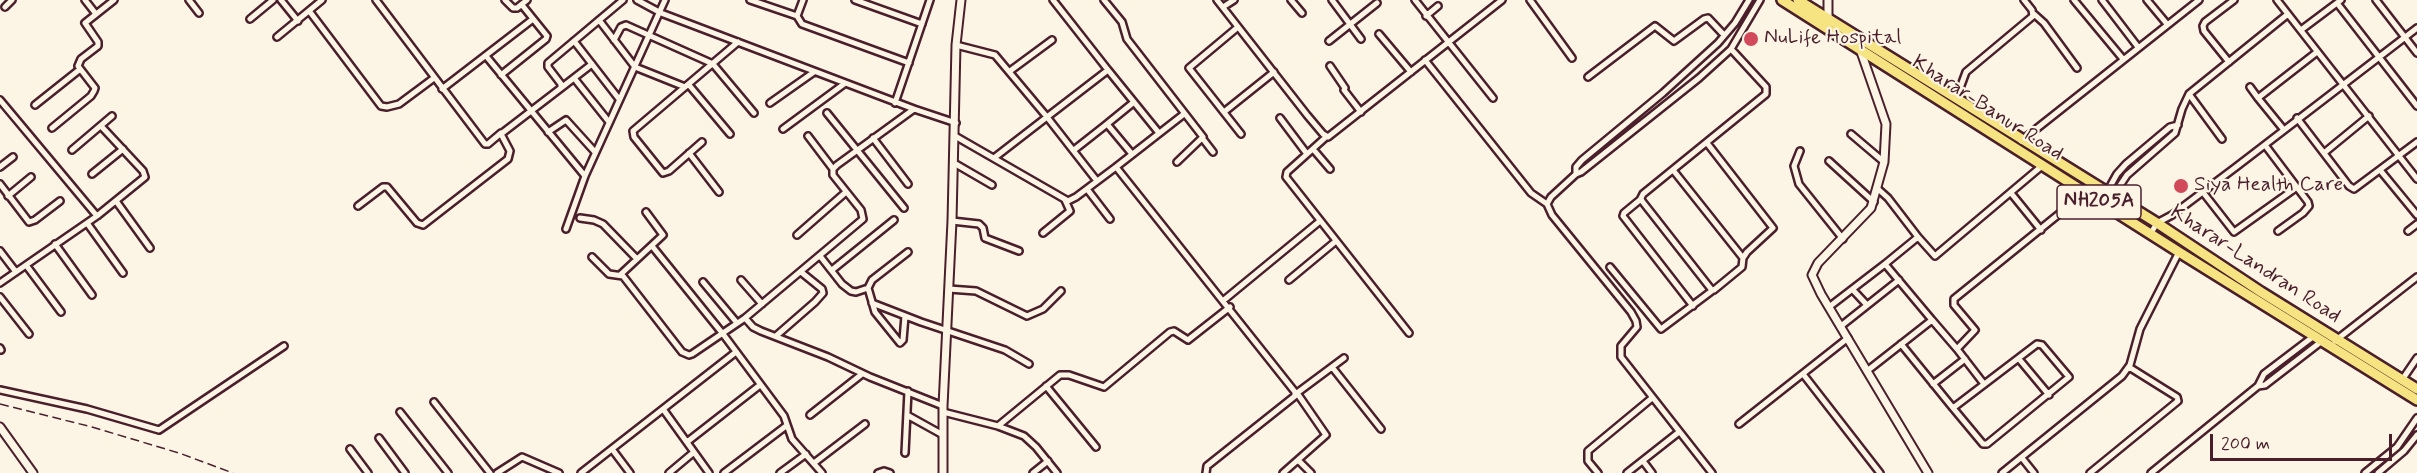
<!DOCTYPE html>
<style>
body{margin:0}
#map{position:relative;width:2417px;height:473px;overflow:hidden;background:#fcf5e5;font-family:Mynerve,sans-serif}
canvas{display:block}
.scale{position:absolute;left:2210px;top:434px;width:182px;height:27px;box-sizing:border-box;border:3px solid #4a1f2b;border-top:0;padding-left:8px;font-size:18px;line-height:21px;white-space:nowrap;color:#4a1f2b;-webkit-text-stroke:4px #fcf5e5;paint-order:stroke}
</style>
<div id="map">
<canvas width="2417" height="473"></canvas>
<div class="scale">200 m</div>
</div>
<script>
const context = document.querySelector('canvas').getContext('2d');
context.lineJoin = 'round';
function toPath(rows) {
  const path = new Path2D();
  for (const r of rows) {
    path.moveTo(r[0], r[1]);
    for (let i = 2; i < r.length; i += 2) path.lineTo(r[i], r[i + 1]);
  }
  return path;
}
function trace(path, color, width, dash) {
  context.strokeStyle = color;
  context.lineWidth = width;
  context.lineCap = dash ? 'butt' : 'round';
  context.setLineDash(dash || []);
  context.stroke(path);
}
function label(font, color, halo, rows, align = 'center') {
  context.font = font + ' Mynerve,sans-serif';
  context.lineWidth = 4.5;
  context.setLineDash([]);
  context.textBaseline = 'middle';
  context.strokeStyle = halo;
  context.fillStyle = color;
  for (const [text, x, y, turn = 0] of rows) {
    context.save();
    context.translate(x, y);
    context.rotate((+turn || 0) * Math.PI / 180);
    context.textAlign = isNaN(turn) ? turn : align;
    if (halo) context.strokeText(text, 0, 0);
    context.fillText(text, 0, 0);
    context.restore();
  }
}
const street = toPath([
 [85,0,96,14],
 [189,0,199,13],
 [281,0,298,21],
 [376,0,485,144,488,144,501,133],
 [505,0,513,8,517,8,527,0],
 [637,0,661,13,914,109],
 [750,0,797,16,803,0],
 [855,0,922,24],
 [1053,0,1108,70,1047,117,1097,181],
 [1104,0,1122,22,1127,39,1203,137,1177,162],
 [1217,0,1307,115,1323,134,1328,137,1502,0],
 [1291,0,1302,13],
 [1332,0,1361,39],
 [1415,0,1493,98],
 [1530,0,1572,58],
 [2074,0,2123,59],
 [2102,0,2138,47],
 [2147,0,2167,24],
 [2277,0,2417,179],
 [2376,0,2417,53],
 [2337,3,2417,106],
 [5,7,12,0],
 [1223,7,1234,0],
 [310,12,381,106,387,107,399,104,434,78],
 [2034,14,2044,23,2077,68],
 [797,16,802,24,909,63],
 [1426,16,1438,6],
 [250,19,273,0],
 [599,20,635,67,685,87],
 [1238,27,1189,68,1241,134],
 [2301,30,2341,0],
 [1379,34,1411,72],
 [277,37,322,0],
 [614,40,621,27,626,25,713,64,754,113],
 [574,41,619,99],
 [1329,41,1377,3],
 [956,45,995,55,1047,117,994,158],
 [486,56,585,176],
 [1425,60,1531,193,1547,204],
 [2229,62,2204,31,2203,26,2205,22,2234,0],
 [1330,66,1345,88,1344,90,1361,112],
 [1108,70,1159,133],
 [1010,71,1052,40],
 [501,75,546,39,547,36,522,5],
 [1588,77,1655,26,1674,41,1704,19,1708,18,1724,35],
 [574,78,609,122],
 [689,85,730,134],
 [2250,87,2258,98],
 [561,88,592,64],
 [442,89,533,19],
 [2189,94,2222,139],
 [1956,99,1966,72,2033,16,2032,10,2024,0],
 [0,100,97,216],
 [770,103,814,72],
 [895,103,930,0],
 [35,105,79,70],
 [1224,112,1274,72],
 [827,113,904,208],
 [1280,118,1307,154],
 [2297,118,2349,186,2354,189,2417,142],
 [1107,124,1134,102],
 [52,128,91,96,94,91,95,88,78,66,81,59,98,46,98,42,85,23,114,0],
 [783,129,844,84],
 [2284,130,2258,98,2317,52],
 [548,132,566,120,595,152],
 [1851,134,1884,162],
 [808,136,833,169],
 [955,136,1068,201,1076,197,1116,167,1295,392,1295,396,1207,466,1206,473],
 [1326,137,1287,172,1286,177,1409,333],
 [873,138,908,184],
 [1203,139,1213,152],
 [2021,141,2199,0],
 [702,142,669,171,663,173,634,137,633,131,738,42],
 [1707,143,1773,228,1747,252,1743,258,1742,267,1714,290,1711,289,1642,201,1641,198,1643,194,1766,94,1766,87,1731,49],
 [2265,145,2308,202,2309,206,2303,213,2278,231],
 [1313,149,1330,169],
 [72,150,112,116],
 [1074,150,1107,124,1132,154],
 [1800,151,1794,166,1799,184,1843,239],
 [689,153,719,192],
 [2324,153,2369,116],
 [1829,161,1874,202],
 [954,163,992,185],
 [0,167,13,157],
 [1116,167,1184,114],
 [1673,170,1743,258],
 [2380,170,2417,215],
 [92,174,123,149],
 [1576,174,1576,167,1582,160,1663,93,1718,43,1735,23,1749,0],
 [0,184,29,222,35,220,60,201],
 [1087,189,1110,219],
 [1878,189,1888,198,1918,237],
 [2202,191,2234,232,2297,187],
 [2107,192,2117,174,2126,164,2170,127,2178,125],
 [2011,193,2041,230],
 [8,196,31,177],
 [2113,196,2127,175,2175,133,2182,109,2189,94,2288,14],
 [1641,199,1624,213,1623,216,1693,306],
 [116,201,150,248],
 [358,206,383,187,387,187,417,223,423,225,508,159,510,151,501,134,561,88,561,84,548,67,548,63,623,0],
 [580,218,594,220,603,224,637,259],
 [952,221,979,224,983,228,985,238,1019,251],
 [87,223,123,273],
 [566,229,585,176,665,0],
 [2408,231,2417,224],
 [1043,233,1070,211,1065,200],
 [2151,233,2157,223,2172,215,2236,167,2417,28],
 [797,235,846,192],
 [55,244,92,295],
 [652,246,723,334,784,416,792,439,822,473],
 [0,251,16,272],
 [820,256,842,284,851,291,856,292,868,288],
 [592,257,609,274,623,276,682,352,689,355,692,354,745,318,863,219,861,210,833,175,833,169,837,165,914,109,956,123],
 [1885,264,1918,237,1935,256,2043,165],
 [26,265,61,312],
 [1610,267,1661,329,1713,290],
 [832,270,894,220],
 [620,275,663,235,646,212],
 [741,280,762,304],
 [1289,280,1336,241],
 [703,282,737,323],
 [0,283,97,216,145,177,143,171,101,126],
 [949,289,976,291,1027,316,1043,309,1061,291],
 [1853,290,1867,305],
 [0,297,29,334],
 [1224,300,1320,221],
 [872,303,921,322,1005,350,1029,364],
 [1829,307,1885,264,1932,320],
 [905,316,903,340,900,343,875,312,868,288,872,280,908,252],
 [745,318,753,327,761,331,828,357,870,377,943,406],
 [1841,326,1899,280],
 [776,336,815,302,823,293,822,289,801,272],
 [2335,341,2417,277],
 [1901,344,1953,408,2037,344,2042,345,2069,377,1987,444,1983,444,1953,408],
 [0,348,1,350],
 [1957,349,1984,384],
 [2019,359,2049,395],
 [1332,367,1381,429],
 [1867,371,1932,320,1957,349,1975,330,1954,305,1954,299,2085,193],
 [1803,374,1880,473],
 [2402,380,2417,358],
 [1933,384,1965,359],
 [1046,386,1096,447],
 [2258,386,2264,374,2314,336],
 [0,390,87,409,159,430,284,346],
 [434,402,490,473],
 [663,409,709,473],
 [400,412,448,473],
 [943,412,998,426,1024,436,1036,447,1057,473],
 [810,415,862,374],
 [907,415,943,435],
 [1739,424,1848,338],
 [998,426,1060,375,1069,375,1104,387,1170,332,1174,331,1188,340,1230,307],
 [379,438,405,473],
 [687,442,760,385],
 [350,449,368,473],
 [612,449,630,473],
 [905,453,908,391],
 [2022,458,2034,473],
 [1298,460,1311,473],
 [1643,461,1652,473],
 [814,463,865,424],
 [497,473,522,457,559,473],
 [581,473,736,352],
 [669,473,694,452],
 [724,473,786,426],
 [780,473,806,454],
 [878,473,884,471,890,473],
 [1033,473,1048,461],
 [1283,473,1326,435,1297,393,1344,358],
 [1598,473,1588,461,1588,451,1652,398],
 [1627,473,1679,432],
 [1712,473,1621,357,1621,346,1637,327,1636,321,1631,312,1552,215,1547,204,1551,197,1576,174,1581,172,1699,78,1731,49,1760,0],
 [2002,473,2122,376,2130,365,2140,329,2179,252],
 [2090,473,2178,401,2177,397,2129,367],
 [2151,473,2258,386,2265,385,2322,341],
 [2365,473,2397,447,2417,418],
 [2378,473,2404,451,2417,435]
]);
const secondary = toPath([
 [1828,0,1828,19],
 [1860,49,1886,124,1884,162,1871,208,1818,263,1812,275,1821,294,1928,473],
 [0,427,33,473],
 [943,473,943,406,952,221,956,45,961,0]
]);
const highway = toPath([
 [1782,0,2179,252,2417,400],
 [1798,0,2157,223,2261,292,2417,389]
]);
const rail = toPath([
 [0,404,92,427,179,453,233,473]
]);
const markers = [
 [1751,39,8,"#d1495b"],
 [2181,186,8,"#d1495b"]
];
const shields = [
 [2099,202,84]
];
const shieldNames = [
 ["NH205A",2099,202]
];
const poiNames = [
 ["NuLife Hospital",1764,39],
 ["Siya Health Care",2194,186]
];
const streetNames = [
 ["Kharar-Banur Road",1987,109,33],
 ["Kharar-Landran Road",2255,265,33]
];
trace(street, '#4a1f2b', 10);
trace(secondary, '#4a1f2b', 11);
trace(highway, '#4a1f2b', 14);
trace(street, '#fcf5e5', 5);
trace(secondary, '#fcf5e5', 7);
trace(highway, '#f6e381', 9);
trace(rail, '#4a1f2b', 1.5, [9, 4.5]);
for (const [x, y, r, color] of markers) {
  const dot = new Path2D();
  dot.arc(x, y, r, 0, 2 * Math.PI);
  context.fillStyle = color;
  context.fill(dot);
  trace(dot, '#fcf5e5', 2);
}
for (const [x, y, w] of shields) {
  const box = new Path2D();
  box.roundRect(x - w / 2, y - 17, w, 34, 4.5);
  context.fillStyle = '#fcf5e5';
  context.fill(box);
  trace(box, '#4a1f2b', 1.5);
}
label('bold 20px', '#4a1f2b', null, shieldNames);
label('21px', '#4a1f2b', '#fcf5e5', poiNames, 'left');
label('21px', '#4a1f2b', '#fcf5e5', streetNames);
</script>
